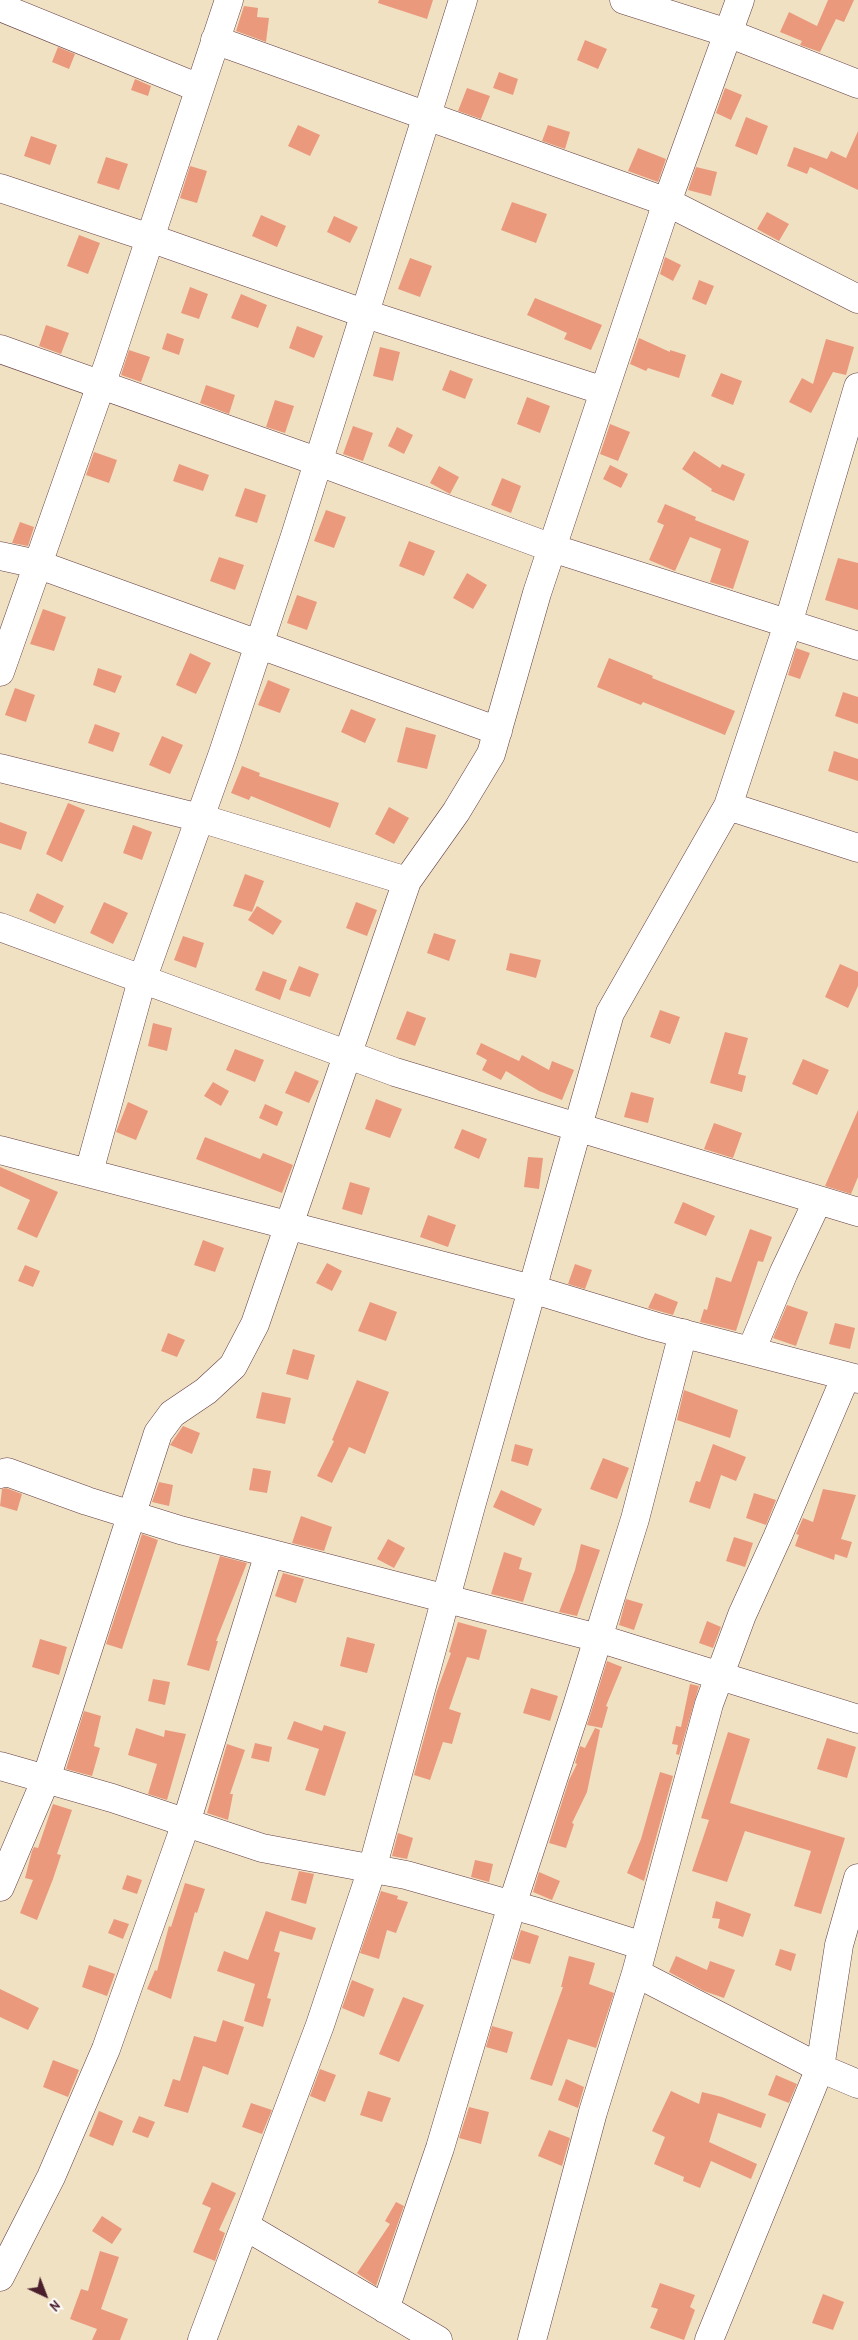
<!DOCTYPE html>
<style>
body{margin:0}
#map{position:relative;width:858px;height:2340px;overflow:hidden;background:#f0e1c3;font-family:"Patrick Hand",sans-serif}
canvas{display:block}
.north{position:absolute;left:20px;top:2270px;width:50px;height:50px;-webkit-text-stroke:4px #fff;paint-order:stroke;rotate:137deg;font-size:14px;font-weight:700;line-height:20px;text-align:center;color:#4a1f2b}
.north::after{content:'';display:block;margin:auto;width:18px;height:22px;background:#4a1f2b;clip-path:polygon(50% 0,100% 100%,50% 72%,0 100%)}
</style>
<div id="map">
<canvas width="858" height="2340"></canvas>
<div class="north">N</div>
</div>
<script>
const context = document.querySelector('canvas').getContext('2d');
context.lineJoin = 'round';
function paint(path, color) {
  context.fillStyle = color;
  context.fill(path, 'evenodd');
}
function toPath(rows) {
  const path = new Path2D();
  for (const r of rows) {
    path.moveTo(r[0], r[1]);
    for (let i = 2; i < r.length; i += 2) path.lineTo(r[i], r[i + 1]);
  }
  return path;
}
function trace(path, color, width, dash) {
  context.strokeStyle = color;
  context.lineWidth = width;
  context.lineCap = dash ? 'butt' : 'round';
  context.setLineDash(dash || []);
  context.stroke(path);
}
const building = toPath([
 [379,0,433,0,427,19,378,3],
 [828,0,854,0,844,22,836,19,820,52,800,45,802,41,780,32,789,12,817,26],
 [244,6,258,8,257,17,269,18,266,42,236,31],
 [585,40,607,49,598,69,577,60],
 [58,47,75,54,69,69,52,62],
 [499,72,518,79,513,95,493,88],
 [135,79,151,86,148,96,131,90],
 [467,88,490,96,481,119,458,111],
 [725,88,742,95,731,120,716,113],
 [746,117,768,126,757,155,735,146],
 [298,125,320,135,310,156,288,146],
 [548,125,570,132,565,149,542,141],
 [858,131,858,190,810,167,807,174,787,166,794,147,827,159,831,151,846,158],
 [31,136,57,145,50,165,24,156],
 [638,148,666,159,658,182,628,171],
 [106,157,128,164,119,190,97,183],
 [190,166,207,171,197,203,180,198],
 [696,167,717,172,711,196,688,190],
 [512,202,547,214,536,243,501,230],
 [767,212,789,224,779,241,757,229],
 [261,215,286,226,277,247,252,236],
 [334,216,358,227,350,243,327,232],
 [79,235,100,243,88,274,67,266],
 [665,257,681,265,673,281,660,274],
 [410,258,432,266,420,297,398,289],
 [699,280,714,286,706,305,692,299],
 [190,287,208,294,199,319,181,313],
 [241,294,267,305,258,328,231,318],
 [535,298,602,325,591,350,564,339,567,333,527,315],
 [46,325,69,333,61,354,39,346],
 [297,326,323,336,314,358,289,348],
 [167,333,184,339,179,355,162,349],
 [639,338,670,352,670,350,686,355,679,378,648,368,646,371,630,364],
 [826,339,854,347,846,375,833,372,811,413,789,402,802,378,813,384],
 [380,347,400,352,393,381,373,376],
 [129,350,150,357,141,382,121,375],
 [450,370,473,379,465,399,442,390],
 [721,373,742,381,733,405,711,396],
 [206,385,235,395,229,414,200,403],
 [527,397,550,406,540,433,517,424],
 [275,400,294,406,285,433,266,427],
 [610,424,630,432,618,461,600,454],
 [353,426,373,433,363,461,343,454],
 [397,427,413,435,404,454,388,446],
 [694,451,720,468,722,464,745,474,734,501,711,491,712,489,682,469],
 [94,452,117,460,109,483,86,475],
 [179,464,209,475,203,491,173,481],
 [610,465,628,474,621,488,603,479],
 [439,466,459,477,450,494,430,483],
 [502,478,521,486,511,513,491,505],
 [245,488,266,495,257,523,235,516],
 [665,504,696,517,695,520,749,541,733,589,710,582,721,549,690,537,675,571,649,560,664,525,657,522],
 [326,510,346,517,334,548,314,541],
 [20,522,34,527,28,546,12,543],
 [409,541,435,551,424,576,399,566],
 [219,557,244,565,235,590,210,581],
 [838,558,858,563,858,610,825,600],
 [467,573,487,585,473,609,453,598],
 [297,595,317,602,307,630,287,623],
 [43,609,66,617,54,651,30,644],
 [796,648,810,653,800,679,788,675],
 [190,653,211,663,196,694,176,685],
 [609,658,653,676,652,678,735,711,725,735,643,702,641,705,597,687],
 [98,668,122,676,115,693,93,685],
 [268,680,290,689,280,713,258,705],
 [15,688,35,695,26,722,5,715],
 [843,692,858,697,858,724,835,716],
 [351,709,376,719,365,743,341,732],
 [95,724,120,733,113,752,88,743],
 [406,727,436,735,427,769,397,762],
 [162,736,183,745,170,774,149,765],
 [834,751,858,759,858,781,828,771],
 [242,766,260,773,259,776,339,803,330,828,251,796,249,800,231,793],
 [68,803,85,810,62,862,46,854],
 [389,807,409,818,394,844,375,834],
 [0,822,27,832,21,850,0,843],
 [133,825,152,832,142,860,123,853],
 [245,874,264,881,252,912,233,906],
 [37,893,64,906,55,924,29,911],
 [104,902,128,913,113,944,90,933],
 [356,902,377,910,367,936,346,928],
 [257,906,282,921,273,935,248,920],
 [434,933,456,940,449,961,427,953],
 [183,936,204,943,196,968,174,960],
 [510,953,541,960,536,978,506,970],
 [840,964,858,972,858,986,848,1008,825,997],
 [299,966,319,974,310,997,289,990],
 [263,971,287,980,280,1000,255,990],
 [660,1010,680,1017,670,1044,650,1037],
 [407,1011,426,1018,415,1046,396,1039],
 [153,1023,172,1028,167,1051,148,1046],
 [725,1032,748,1038,738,1074,746,1076,742,1092,710,1083],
 [481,1043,519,1061,522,1055,549,1070,552,1061,574,1070,562,1100,539,1091,506,1071,501,1080,482,1070,487,1060,476,1054],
 [235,1049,264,1060,255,1082,226,1070],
 [803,1059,829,1070,817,1095,792,1084],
 [295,1071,319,1081,309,1103,285,1093],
 [213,1082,229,1091,221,1106,204,1096],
 [631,1092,654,1098,648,1123,624,1117],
 [376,1099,402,1109,390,1138,365,1129],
 [128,1102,148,1111,136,1140,116,1132],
 [265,1104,283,1112,277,1126,259,1118],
 [858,1110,858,1177,851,1194,825,1186],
 [714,1123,742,1133,733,1158,704,1149],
 [462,1129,487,1139,479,1159,454,1148],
 [205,1137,260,1159,263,1153,293,1165,282,1193,196,1159],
 [528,1157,543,1158,539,1189,524,1187],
 [0,1167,58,1192,37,1238,17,1229,30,1200,0,1186],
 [350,1182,370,1188,362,1215,342,1209],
 [683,1202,715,1216,706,1236,674,1223],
 [428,1215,456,1225,448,1247,420,1237],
 [750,1229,772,1237,763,1262,758,1261,736,1331,700,1322,704,1309,707,1310,716,1277,731,1282],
 [203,1240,224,1248,215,1272,194,1265],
 [327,1263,342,1271,332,1291,316,1283],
 [575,1264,592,1270,585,1289,568,1284],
 [25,1265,40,1271,33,1287,18,1281],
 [655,1293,678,1302,673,1315,648,1308],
 [370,1302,397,1312,386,1341,358,1331],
 [787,1305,808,1312,796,1346,773,1338],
 [835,1323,855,1328,850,1349,829,1344],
 [168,1333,185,1340,177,1357,161,1351],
 [293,1349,315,1355,308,1380,286,1374],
 [357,1380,389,1392,365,1454,349,1447,332,1483,317,1476,334,1441,332,1440],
 [684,1390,738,1410,730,1438,677,1420],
 [262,1392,291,1398,285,1424,256,1418],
 [183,1426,200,1433,192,1454,170,1445],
 [515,1444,533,1449,528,1466,511,1461],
 [713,1444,746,1457,736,1481,721,1475,710,1509,689,1502,696,1481,700,1482],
 [603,1458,629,1468,617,1499,590,1489],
 [253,1468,271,1471,267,1493,249,1490],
 [159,1482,173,1485,169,1506,152,1502],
 [6,1488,22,1494,17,1511,0,1506,2,1489],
 [823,1489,856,1495,841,1539,852,1542,847,1558,835,1554,834,1560,795,1546,799,1535,796,1534,803,1518,813,1522],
 [501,1490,542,1509,534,1526,493,1507],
 [754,1493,776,1500,766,1525,746,1518],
 [301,1516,332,1527,324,1551,292,1543],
 [142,1534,158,1540,122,1649,106,1644],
 [734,1537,753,1543,745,1567,726,1561],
 [388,1539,405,1548,394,1568,377,1559],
 [581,1544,600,1550,577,1616,559,1612,575,1570],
 [504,1552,522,1558,519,1569,532,1573,523,1602,491,1594],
 [220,1556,247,1563,216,1641,218,1641,209,1671,187,1665],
 [283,1573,304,1579,296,1603,275,1596],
 [626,1599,643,1604,634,1630,619,1625],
 [707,1621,721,1627,713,1648,699,1643],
 [458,1622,487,1630,479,1660,467,1657,449,1709,461,1713,452,1744,443,1742,430,1780,414,1775,437,1691,451,1653,449,1652],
 [347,1637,375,1644,367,1673,340,1666],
 [40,1639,67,1647,59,1675,32,1667],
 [607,1661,622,1667,606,1706,608,1707,602,1728,587,1725],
 [153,1679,170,1682,165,1705,148,1701],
 [690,1684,699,1686,679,1755,676,1754,678,1745,672,1744,676,1726,681,1727],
 [531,1688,558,1696,550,1721,523,1713],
 [84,1711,101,1716,94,1746,100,1748,92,1776,66,1769],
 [294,1721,322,1731,324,1725,346,1732,325,1796,305,1790,319,1749,287,1739],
 [136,1728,164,1737,165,1730,186,1734,167,1800,148,1794,157,1764,128,1755],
 [595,1728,600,1730,587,1792,572,1823,574,1824,566,1848,549,1843,569,1780,577,1764,575,1763,580,1746,585,1748],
 [728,1732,750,1739,730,1803,845,1838,821,1914,794,1906,811,1851,745,1831,727,1882,692,1871,709,1820,701,1818],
 [827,1738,856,1747,847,1778,817,1769],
 [255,1743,272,1747,269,1762,251,1758],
 [227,1744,245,1750,230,1794,233,1794,228,1820,207,1813],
 [660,1772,673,1776,644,1881,627,1873,641,1839],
 [53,1804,72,1810,57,1854,61,1855,53,1879,37,1920,20,1913,33,1880,25,1878,32,1851,34,1847,38,1848],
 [398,1833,413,1838,407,1859,392,1856],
 [475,1860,493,1864,489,1882,471,1877],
 [299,1871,314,1874,306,1904,291,1900],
 [539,1872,560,1881,552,1900,533,1892],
 [127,1875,142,1880,137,1894,122,1889],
 [185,1883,205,1889,197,1913,195,1912,171,1999,147,1989,155,1970,157,1971,169,1926,171,1927],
 [381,1891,398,1896,397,1899,408,1902,396,1933,387,1930,379,1959,360,1953],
 [716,1901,751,1914,743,1937,718,1928,720,1919,712,1918],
 [266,1911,316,1928,312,1940,280,1931,274,1951,280,1953,267,1998,271,1999,263,2027,244,2021,255,1984,217,1971,224,1951,248,1960],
 [114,1919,129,1924,123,1939,108,1933],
 [521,1930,539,1936,530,1964,512,1959],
 [780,1949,796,1954,791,1971,775,1965],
 [569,1956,595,1963,589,1984,614,1993,596,2048,568,2039,552,2086,530,2079,563,1987,561,1987],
 [676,1956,707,1970,710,1961,735,1970,724,1998,704,1991,669,1972],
 [89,1965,115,1974,107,1996,82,1987],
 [352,1980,374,1989,364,2017,342,2008],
 [0,1989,39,2008,28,2030,0,2017],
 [403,1997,424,2005,399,2062,379,2054],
 [223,2020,244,2027,228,2075,203,2066,188,2113,164,2106,173,2079,180,2081,194,2036,216,2042],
 [492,2026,513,2032,507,2053,486,2047],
 [53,2060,79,2070,68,2097,43,2087],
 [320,2069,336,2075,325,2102,310,2096],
 [776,2075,797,2084,789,2103,768,2095],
 [566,2079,584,2087,578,2108,558,2100],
 [368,2091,391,2098,382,2122,360,2115],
 [671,2091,699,2104,702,2092,722,2097,766,2114,761,2128,718,2113,709,2142,757,2164,751,2179,711,2161,700,2188,683,2181,684,2177,654,2164,665,2137,652,2131],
 [251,2103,272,2110,262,2134,242,2127],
 [469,2107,489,2112,481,2144,459,2138],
 [99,2111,123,2121,113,2146,89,2136],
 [139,2116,155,2122,148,2138,132,2132],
 [549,2130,570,2138,562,2166,538,2156],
 [212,2182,236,2193,219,2230,225,2233,215,2261,193,2252,211,2208,202,2204],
 [396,2202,404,2206,376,2286,357,2273,390,2224,385,2221],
 [102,2216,122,2229,112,2244,92,2231],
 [100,2251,119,2257,101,2309,128,2319,120,2340,92,2340,97,2329,70,2319,81,2289,88,2291],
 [660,2283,695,2295,690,2307,695,2310,684,2340,650,2328,658,2309,651,2307],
 [823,2294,844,2302,833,2330,812,2323]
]);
const minor = toPath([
 [624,0,728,33,858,84],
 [0,7,199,88],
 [215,40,667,202,858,299],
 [0,188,150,238,366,314,604,391],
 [0,349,319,462,552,548,858,646],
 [858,387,788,624,728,806,858,848],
 [0,556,37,564,498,731],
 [0,672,109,362,229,0],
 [0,768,200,818,407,881],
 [0,927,395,1072,858,1212],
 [0,1150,532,1289,654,1326,858,1379],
 [89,1172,142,980,223,753,295,536,463,0],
 [751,1351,784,1272,818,1200],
 [0,1474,7,1472,87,1501,180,1530,598,1638,858,1719],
 [0,1766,112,1798,262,1848,406,1875,537,1912,643,1946],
 [0,1887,46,1779,158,1433,172,1414,206,1391,233,1366,255,1324,407,881,456,812,491,754,537,593,667,202,740,0],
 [636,1973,820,2068,858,2084],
 [245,2226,438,2340],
 [0,2277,51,2177,106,2049,186,1823,269,1553],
 [385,2309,440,2148,512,1905,577,1706,635,1519,683,1333],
 [202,2340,320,2025,372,1869,471,1506,610,1013,728,806],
 [532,2340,593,2112,636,1973,709,1704,742,1615,777,1538,846,1376],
 [709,2340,820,2068,839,1945,858,1878]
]);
paint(building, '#eb997d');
trace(minor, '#633c42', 29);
trace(minor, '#fff', 28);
</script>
